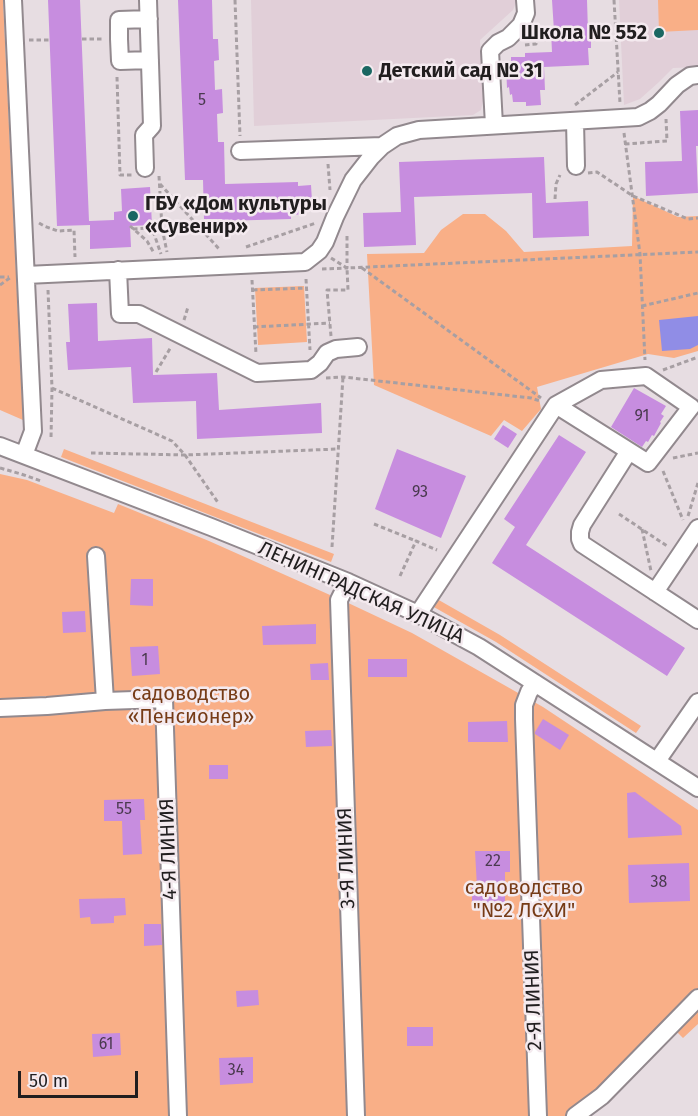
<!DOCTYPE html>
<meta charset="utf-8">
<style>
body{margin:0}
#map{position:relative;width:698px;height:1116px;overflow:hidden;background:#e7dde2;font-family:"Fira Sans",sans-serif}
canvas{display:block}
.scale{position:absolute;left:18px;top:1071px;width:120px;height:27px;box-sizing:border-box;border:3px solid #211e1f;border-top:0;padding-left:8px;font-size:18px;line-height:21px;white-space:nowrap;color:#211e1f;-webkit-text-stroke:4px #f4eaef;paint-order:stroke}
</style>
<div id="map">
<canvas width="698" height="1116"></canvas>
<div class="scale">50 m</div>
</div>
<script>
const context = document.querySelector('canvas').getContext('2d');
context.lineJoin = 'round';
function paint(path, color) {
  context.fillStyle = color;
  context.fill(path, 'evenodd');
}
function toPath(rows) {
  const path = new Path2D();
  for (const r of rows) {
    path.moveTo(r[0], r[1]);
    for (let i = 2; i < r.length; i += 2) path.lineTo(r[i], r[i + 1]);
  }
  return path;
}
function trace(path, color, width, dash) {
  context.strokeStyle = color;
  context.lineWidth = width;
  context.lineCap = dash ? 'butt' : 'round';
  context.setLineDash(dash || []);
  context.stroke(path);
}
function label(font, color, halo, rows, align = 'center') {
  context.font = font + ' "Fira Sans",sans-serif';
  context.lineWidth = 5;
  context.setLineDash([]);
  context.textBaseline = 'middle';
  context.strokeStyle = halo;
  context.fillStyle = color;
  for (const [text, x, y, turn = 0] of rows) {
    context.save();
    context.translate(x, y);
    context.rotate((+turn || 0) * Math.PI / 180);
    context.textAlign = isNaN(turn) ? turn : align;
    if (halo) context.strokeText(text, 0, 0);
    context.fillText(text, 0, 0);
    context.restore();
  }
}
const built = toPath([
 [251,0,517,0,513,10,480,40,483,101,481,110,473,115,254,126],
 [619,0,698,0,698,67,673,68,659,82,640,99,624,105]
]);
const green = toPath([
 [0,0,3,0,23,420,0,410],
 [658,0,698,0,698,30,659,32],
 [633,196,678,217,698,216,698,351,674,358,648,354,537,387,541,409,522,431,504,420,491,436,374,385,367,254,424,253,441,230,463,214,485,214,506,231,524,252,632,246],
 [304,286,307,342,258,345,255,288],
 [64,449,334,554,331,562,61,457],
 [0,474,27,480,114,513,118,504,209,541,330,595,348,1050,344,601,412,633,543,707,698,810,698,1024,683,1038,676,1031,588,1116,0,1116,0,716,47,712,47,696,0,699],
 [437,599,500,635,641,726,636,733,496,642,432,606]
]);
const water = toPath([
 [698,316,698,345,690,349,662,351,659,320]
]);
const building = toPath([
 [48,0,80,0,89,221,114,220,114,212,122,211,121,189,150,187,152,225,130,226,131,247,90,249,90,225,57,226],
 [178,0,212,0,213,39,218,39,219,60,214,61,215,90,222,89,223,113,217,114,218,142,224,142,225,184,298,182,298,186,311,185,312,201,305,201,306,214,291,215,291,219,222,221,222,219,204,219,203,180,185,180],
 [552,0,587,0,588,32,591,32,591,48,588,48,589,65,544,67,545,90,540,90,541,105,526,106,526,102,513,102,512,94,510,95,509,87,507,88,506,65,511,65,511,57,525,57,525,53,552,52,551,31,554,31],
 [698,110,698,146,696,146,698,193,646,196,645,162,682,161,680,111],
 [544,157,546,203,588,201,589,236,533,238,532,193,414,197,416,245,364,247,363,213,401,212,399,162],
 [97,303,98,341,152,338,153,375,217,373,219,410,321,403,322,433,197,439,196,401,133,403,131,367,68,370,66,342,70,342,68,304],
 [634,388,666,406,661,414,664,416,660,422,661,423,654,436,652,435,648,442,646,441,642,447,611,427],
 [503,425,517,434,508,448,494,439],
 [559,435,586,452,526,545,685,648,667,676,492,563,515,527,504,519],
 [397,449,466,476,441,538,375,509],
 [131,579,153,579,153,606,130,605],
 [85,611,86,632,63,633,62,612],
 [316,624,316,644,263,645,262,626],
 [158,646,160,674,132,676,130,647],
 [368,659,407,659,407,677,368,677],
 [328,663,329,680,311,680,310,664],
 [543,719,569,735,560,750,535,734,535,732],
 [507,721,508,742,468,742,468,722],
 [331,730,332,746,306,747,305,731],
 [209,765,228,765,228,779,209,779],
 [635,792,681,826,682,835,628,838,627,793],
 [144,799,145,820,140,820,142,854,123,855,122,821,104,821,104,800],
 [475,851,510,851,510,872,505,872,505,909,472,909,472,887,477,887],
 [689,863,690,901,629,903,628,865],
 [125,898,126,915,114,916,114,923,91,924,90,917,80,918,79,899],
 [144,924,161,924,162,945,144,946],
 [258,990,259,1005,237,1007,236,991],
 [407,1027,433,1027,433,1046,407,1046],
 [120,1033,121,1055,93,1057,92,1034],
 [253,1057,253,1083,220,1085,219,1058]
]);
const path = toPath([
 [235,0,240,136],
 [614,0,620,103],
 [82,39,104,39],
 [29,40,50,40],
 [525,45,536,44,535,32],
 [117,77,120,175,132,175],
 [575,105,618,72],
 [624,133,640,254,645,360],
 [625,144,667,141,666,119],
 [328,164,330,190],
 [588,173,597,172,633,196,688,219,698,218],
 [159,176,162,228,167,252],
 [160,184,220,250],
 [555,199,556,184,560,175],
 [39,223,44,226,58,231,74,230,75,257],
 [130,226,147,241,154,253],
 [133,229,152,228,161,254],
 [246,247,316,223],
 [331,258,347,268,698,252],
 [362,268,541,398],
 [322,269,347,268,347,234],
 [0,277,9,277],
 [306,279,310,350],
 [252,280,256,354],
 [0,285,11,277],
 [48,290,52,388,51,438],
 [253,290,307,288],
 [642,306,698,293],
 [184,320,188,307],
 [254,327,330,323],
 [331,336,327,290,348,290,347,268],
 [663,370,698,357],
 [156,372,171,347],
 [326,378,343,377,531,398,540,401],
 [52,388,172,441,185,455,219,504],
 [91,453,185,455,338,449],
 [673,458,698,453],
 [0,468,21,474,41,481],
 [663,471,683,520],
 [619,514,667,546],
 [688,516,698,483],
 [374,524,416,541],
 [642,529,651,571],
 [332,547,343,377],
 [400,576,416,541,437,550]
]);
const minor = toPath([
 [13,0,33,431,24,455],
 [149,19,119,20,119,39,120,61,150,60],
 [575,121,576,166],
 [494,125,490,51,498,43,508,38,521,25,526,13,525,0],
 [240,151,382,146],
 [145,168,144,135,152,126,148,0],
 [118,270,120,314,139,314,257,373,311,370,320,363,327,353,336,349,358,347],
 [26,275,305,262,319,251,325,242,335,217,353,180,371,157,382,146,397,136,419,130,638,117,650,111,659,104,677,85,690,76,698,75],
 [556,405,629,451],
 [0,446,211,527,348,582,418,614,479,647,698,788],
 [96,556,105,701],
 [348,582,339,600,356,1116],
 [655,592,698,528],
 [418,614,556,405,601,380,646,376,691,407,648,463,629,451,582,525,580,532,580,539,582,544,698,620],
 [535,683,529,692,524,705,524,719,538,1116],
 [0,708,47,706,105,701,164,699,178,1116],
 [657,761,698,702],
 [575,1116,602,1096,698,998]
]);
const markers = [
 [659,33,6,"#1a6762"],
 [367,71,6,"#1a6762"],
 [133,216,6,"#1a6762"]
];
const numberNames = [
 ["5",202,101],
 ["91",642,417],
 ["93",420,493],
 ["1",145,661],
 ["55",124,810],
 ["22",493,862],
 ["38",659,883],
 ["61",106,1045],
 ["34",236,1071]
];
const poiNames = [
 ["Школа № 552",647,33,"right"],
 ["Детский сад № 31",379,71],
 ["ГБУ «Дом культуры",145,204],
 ["«Сувенир»",145,227]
];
const streetNames = [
 ["ЛЕНИНГРАДСКАЯ УЛИЦА",361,593,24],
 ["4-Я ЛИНИЯ",169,849,-92],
 ["3-Я ЛИНИЯ",347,858,-92],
 ["2-Я ЛИНИЯ",534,1000,-92]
];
const parkNames = [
 ["садоводство",191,694],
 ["«Пенсионер»",191,717],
 ["садоводство",524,888],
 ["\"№2 ЛСХИ\"",524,911]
];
paint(built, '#e1cfd8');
paint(green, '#f9af87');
paint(water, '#908de6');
paint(building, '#c78ddf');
trace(minor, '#92898e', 20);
trace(path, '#a79fa3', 3, [4.5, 3]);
trace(minor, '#fff', 16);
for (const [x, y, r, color] of markers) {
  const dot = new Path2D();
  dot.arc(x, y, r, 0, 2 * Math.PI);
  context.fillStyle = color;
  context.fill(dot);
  trace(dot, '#f4eaef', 2);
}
label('16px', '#4a3a4f', null, numberNames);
label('bold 20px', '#211e1f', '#f4eaef', poiNames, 'left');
label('20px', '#211e1f', '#f4eaef', streetNames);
label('20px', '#763b16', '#f4eaef', parkNames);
</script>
